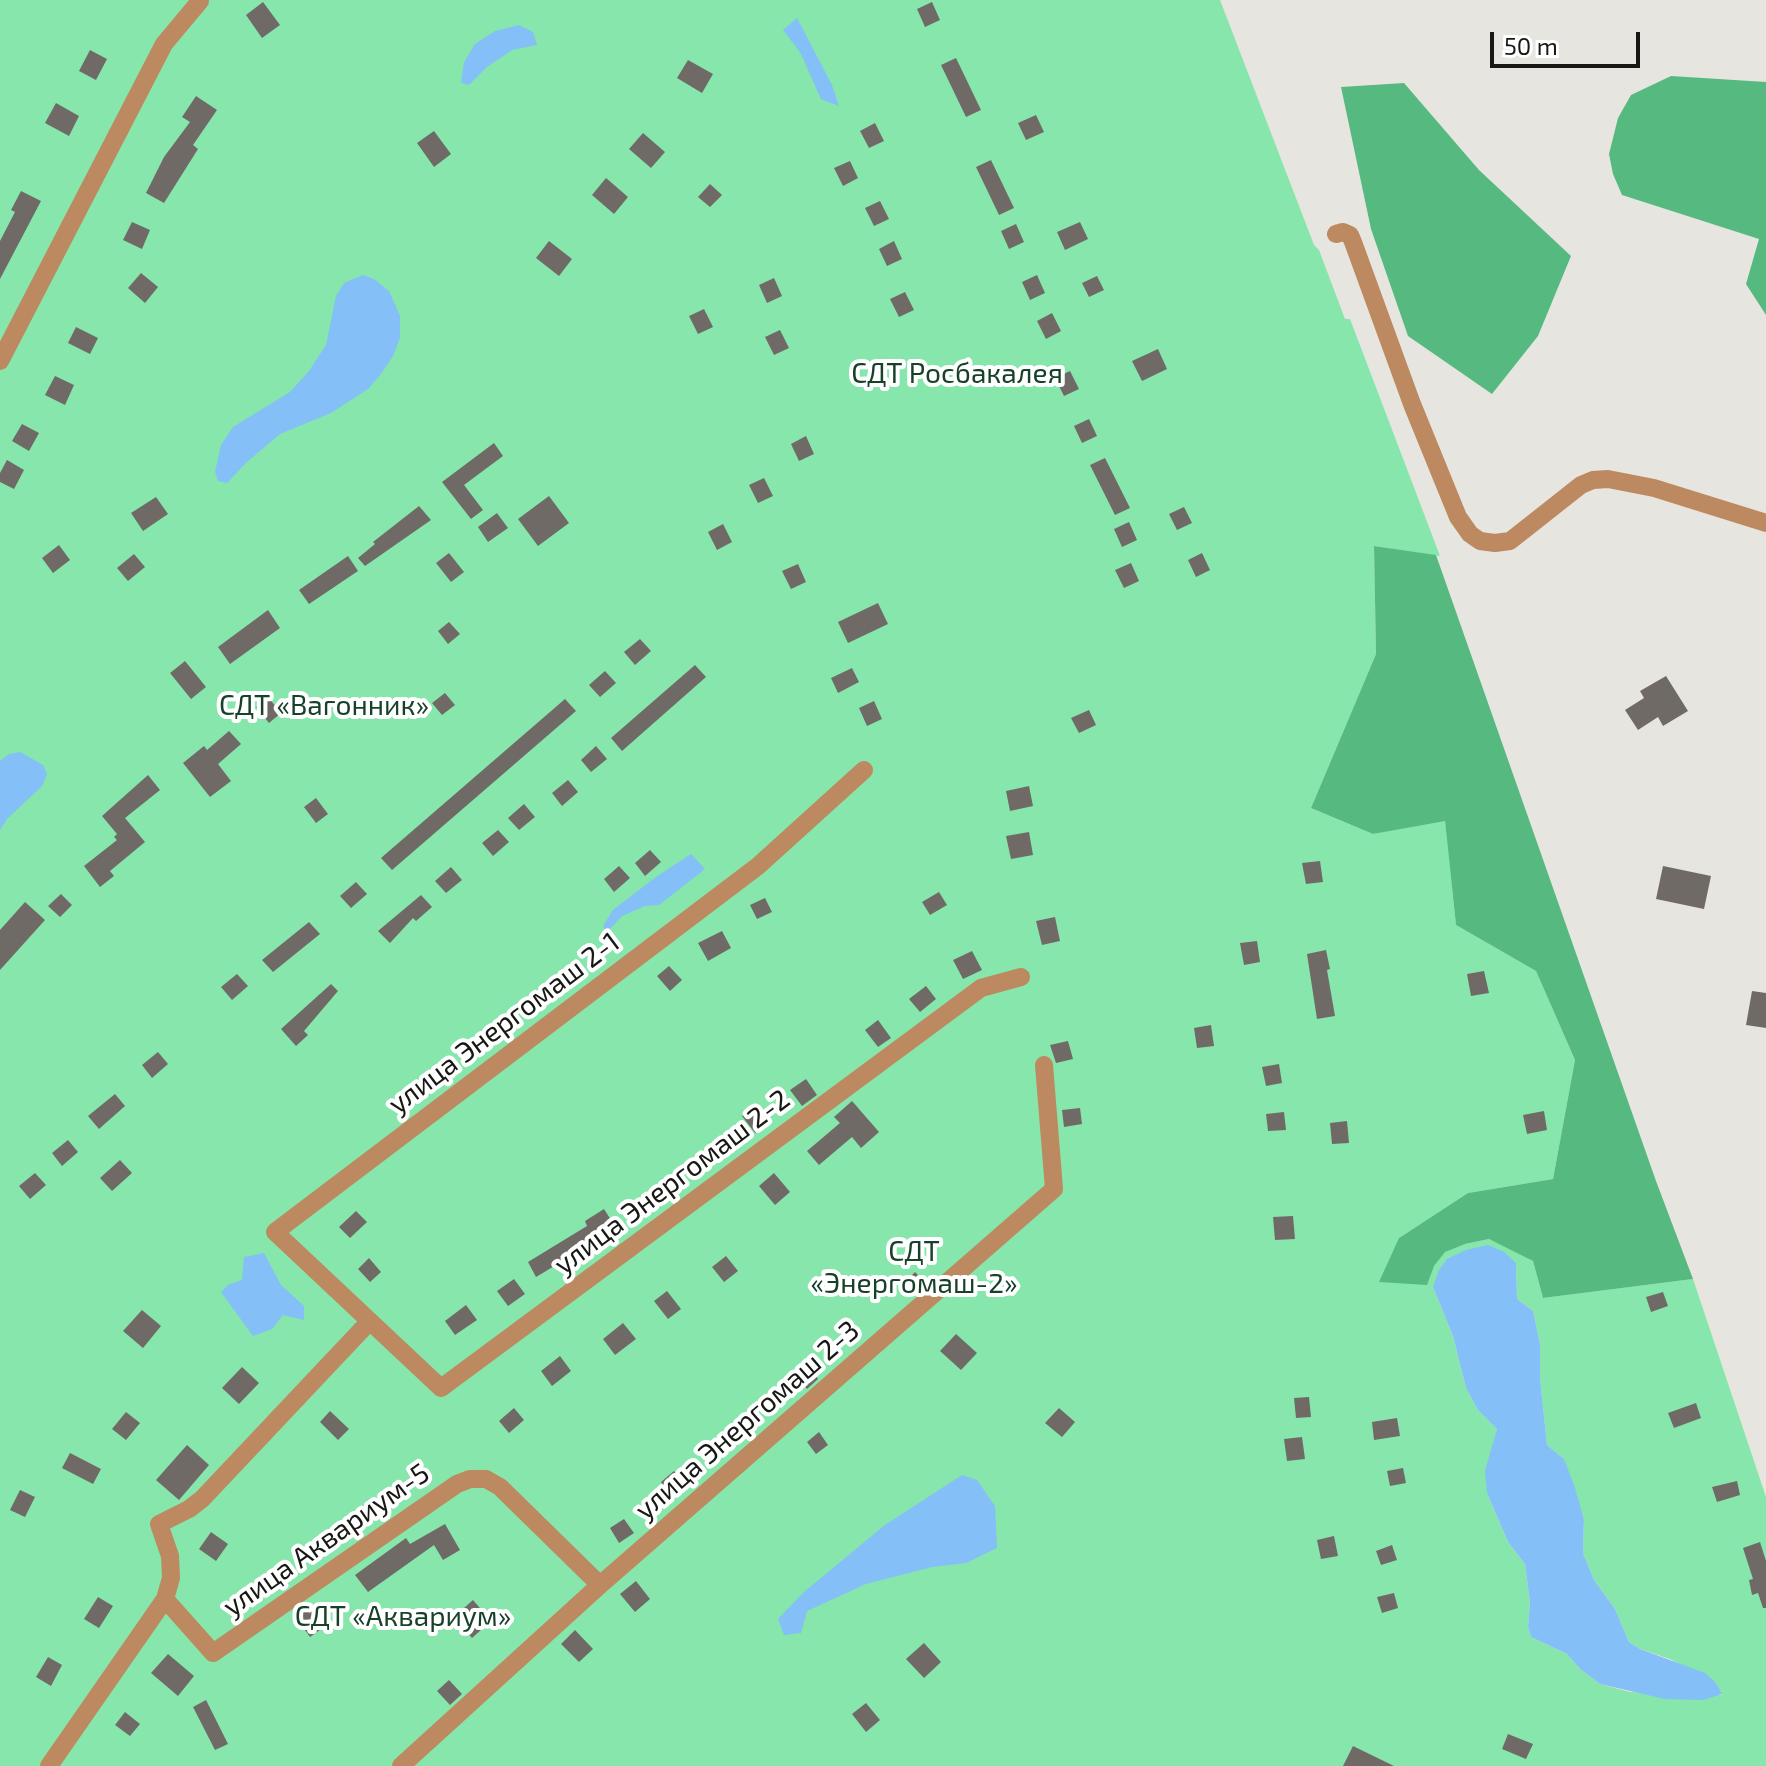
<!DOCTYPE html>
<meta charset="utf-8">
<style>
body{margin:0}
#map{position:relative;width:1766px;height:1766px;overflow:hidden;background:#e7e5df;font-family:"Exo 2",sans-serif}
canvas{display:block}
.scale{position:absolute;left:1490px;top:32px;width:150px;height:36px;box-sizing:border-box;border:4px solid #171714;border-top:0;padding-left:10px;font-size:24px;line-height:28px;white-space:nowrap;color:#171714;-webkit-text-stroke:6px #fff;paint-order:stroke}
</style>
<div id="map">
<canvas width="1766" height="1766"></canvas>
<div class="scale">50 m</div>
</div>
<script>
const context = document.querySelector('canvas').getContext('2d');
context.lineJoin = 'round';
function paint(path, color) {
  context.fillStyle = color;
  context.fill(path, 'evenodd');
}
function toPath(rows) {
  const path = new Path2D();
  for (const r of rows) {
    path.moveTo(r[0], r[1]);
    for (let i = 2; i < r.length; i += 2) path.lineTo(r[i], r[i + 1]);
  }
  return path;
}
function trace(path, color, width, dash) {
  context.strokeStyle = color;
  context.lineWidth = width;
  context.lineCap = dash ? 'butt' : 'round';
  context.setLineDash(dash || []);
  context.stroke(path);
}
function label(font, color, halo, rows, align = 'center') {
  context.font = font + ' "Exo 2",sans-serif';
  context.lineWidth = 8;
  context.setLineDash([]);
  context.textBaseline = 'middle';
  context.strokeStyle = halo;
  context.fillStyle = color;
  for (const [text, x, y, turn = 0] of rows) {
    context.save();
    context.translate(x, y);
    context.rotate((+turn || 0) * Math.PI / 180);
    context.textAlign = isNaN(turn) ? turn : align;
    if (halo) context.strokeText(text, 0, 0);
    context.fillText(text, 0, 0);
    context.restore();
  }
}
const green = toPath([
 [0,0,1220,0,1314,245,1319,250,1345,319,1350,319,1440,556,1374,546,1376,654,1311,808,1373,834,1445,820,1456,925,1536,971,1575,1060,1553,1179,1468,1193,1399,1238,1434,1266,1445,1251,1465,1244,1489,1239,1509,1247,1533,1261,1543,1298,1693,1279,1766,1497,1766,1766,0,1766],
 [1516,1263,1517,1299,1533,1311,1540,1344,1540,1378,1547,1445,1564,1459,1584,1519,1583,1553,1594,1580,1615,1609,1629,1642,1640,1649,1670,1659,1716,1683,1722,1695,1630,1692,1600,1684,1580,1669,1567,1654,1531,1637,1528,1627,1530,1603,1525,1564,1508,1542,1487,1493,1497,1429,1478,1410,1466,1388,1453,1336,1433,1287]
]);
const forest = toPath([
 [1671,76,1766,82,1766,315,1746,284,1759,239,1622,195,1613,174,1609,154,1618,118,1631,95],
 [1404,83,1479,170,1571,256,1538,336,1492,394,1408,336,1371,229,1341,87],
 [1374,546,1436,555,1656,1181,1693,1279,1543,1298,1533,1261,1489,1239,1465,1244,1445,1252,1434,1266,1427,1285,1379,1282,1399,1238,1468,1193,1553,1179,1575,1060,1536,971,1456,925,1445,821,1373,834,1311,808,1376,654]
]);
const water = toPath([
 [797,18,832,85,839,106,821,99,800,52,783,30],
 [519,25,533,32,537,45,512,50,487,67,469,85,461,83,464,62,475,44,495,31],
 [363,275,374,279,389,291,400,316,400,338,393,356,381,374,368,389,331,413,280,434,247,462,227,483,218,481,215,472,221,445,233,427,290,392,309,371,326,345,336,296,344,283],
 [20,752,43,765,47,774,42,786,7,819,0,830,0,761,9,754],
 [691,854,705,869,659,905,645,906,622,916,607,932,603,926,613,910,656,877],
 [1488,1245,1504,1252,1516,1263,1517,1299,1533,1311,1540,1344,1540,1378,1547,1445,1564,1459,1574,1485,1584,1519,1583,1553,1594,1580,1615,1609,1629,1642,1640,1649,1705,1673,1716,1683,1722,1694,1703,1700,1665,1699,1600,1684,1580,1669,1567,1654,1531,1637,1528,1627,1530,1603,1525,1564,1508,1542,1487,1493,1485,1471,1497,1429,1478,1410,1466,1388,1453,1336,1433,1287,1439,1270,1447,1259,1466,1250],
 [264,1253,281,1285,304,1306,304,1320,283,1315,272,1329,253,1336,221,1292,228,1285,242,1280,244,1257],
 [962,1475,977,1480,995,1506,997,1548,966,1563,932,1567,866,1584,807,1611,801,1633,784,1635,778,1619,804,1592,885,1525]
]);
const building = toPath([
 [263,2,280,25,262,38,246,15],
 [932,2,940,20,925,27,917,9],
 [90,50,107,59,96,80,79,71],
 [956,58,981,110,966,117,941,65],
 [688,60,713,74,702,93,677,78],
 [196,96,217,110,193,145,198,149,164,203,146,193,164,157,190,122,182,117],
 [56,103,79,116,69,136,45,123],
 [1036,115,1044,132,1026,140,1018,123],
 [875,123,884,141,869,148,860,131],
 [434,131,451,154,434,167,417,143],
 [643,133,665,152,651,168,629,149],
 [991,160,1014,208,999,215,976,167],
 [850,161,858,178,843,186,834,168],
 [606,178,628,197,614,214,592,195],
 [710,184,722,195,710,207,698,197],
 [21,191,41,201,0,279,0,241,15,212,11,210],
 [880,201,889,219,874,226,865,208],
 [132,222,150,230,142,249,123,240],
 [1080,222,1088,239,1065,250,1057,232],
 [1016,224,1024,242,1009,249,1001,231],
 [549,241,572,259,559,276,536,258],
 [894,241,902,259,887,266,879,249],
 [141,273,158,287,145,303,128,288],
 [1037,275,1045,293,1030,300,1022,282],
 [1097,276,1104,290,1089,297,1082,283],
 [774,278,782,296,767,303,759,285],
 [905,292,914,310,899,317,890,299],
 [704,309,713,327,698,334,689,316],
 [1052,313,1061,331,1046,339,1037,321],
 [76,327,98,338,90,354,68,343],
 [780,330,789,348,774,355,765,337],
 [1158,349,1167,369,1142,381,1132,361],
 [1070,371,1079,389,1064,396,1055,378],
 [55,376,74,385,65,405,45,395],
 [1089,419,1097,436,1082,443,1074,426],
 [22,424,39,433,29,451,12,441],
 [806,436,814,454,799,461,791,444],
 [494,443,503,456,464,485,483,510,471,519,442,482],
 [1105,458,1130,508,1115,515,1090,465],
 [7,460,24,470,14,489,0,482,0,473],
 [764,478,773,496,758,503,749,485],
 [549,496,569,523,538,546,518,519],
 [156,497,168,514,143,531,131,513],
 [419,506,431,520,365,566,358,558,375,544,373,542],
 [1184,507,1192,523,1177,530,1169,514],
 [497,513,508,528,488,542,478,527],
 [1129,522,1137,540,1122,547,1114,529],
 [723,524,732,542,717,550,708,532],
 [59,545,70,560,53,573,42,558],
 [449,553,464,572,451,582,436,563],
 [1202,553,1210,570,1196,577,1188,560],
 [134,554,145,567,128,581,117,568],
 [348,556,358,571,309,604,299,590],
 [1131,563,1139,581,1124,588,1115,570],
 [798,564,806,582,791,589,782,571],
 [878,603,888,624,848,643,838,622],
 [268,610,280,628,230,664,218,647],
 [449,622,460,634,448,644,438,631],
 [640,639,651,651,635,665,624,652],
 [185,661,206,687,191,699,170,673],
 [695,665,706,677,622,751,611,738],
 [852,668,859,682,838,693,831,678],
 [605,671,616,683,600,697,589,685],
 [1666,676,1688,711,1663,726,1658,717,1638,730,1625,710,1644,698,1640,691],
 [445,693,455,705,442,715,432,703],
 [268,697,281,713,269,723,256,707],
 [565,699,576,711,392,870,381,858],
 [874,701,882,719,867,726,859,708],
 [1089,710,1096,725,1079,733,1071,718],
 [229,731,241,744,218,764,231,781,210,797,183,763,204,746,207,750],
 [596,746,607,759,591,772,581,760],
 [148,775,160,790,125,818,145,842,110,871,114,876,100,887,84,866,117,840,114,837,117,834,102,816],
 [568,780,578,792,562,806,552,793],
 [1029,786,1033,806,1010,811,1006,791],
 [316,798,328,814,316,823,304,807],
 [524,804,535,817,519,830,508,818],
 [498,830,509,842,493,856,482,843],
 [1029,832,1033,855,1011,859,1006,836],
 [650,850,661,862,645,876,635,863],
 [1320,861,1323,882,1306,884,1302,863],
 [619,866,630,878,614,892,604,879],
 [1663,866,1711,876,1704,909,1656,899],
 [451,867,462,880,446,893,435,881],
 [356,882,367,894,351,908,340,896],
 [939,892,947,905,930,915,922,902],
 [61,894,72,905,60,917,48,906],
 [421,895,432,907,416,921,413,918,390,943,378,931],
 [765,898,772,912,757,919,750,905],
 [25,902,45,920,0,970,0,930],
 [1055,917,1060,941,1042,945,1036,921],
 [309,922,320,934,273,972,262,960],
 [722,931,731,948,708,961,698,943],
 [1257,941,1260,962,1244,965,1240,943],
 [1326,950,1330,969,1327,970,1335,1016,1317,1019,1307,954],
 [972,951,982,970,963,979,953,960],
 [669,966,682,980,670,991,657,976],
 [1484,971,1489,993,1471,996,1467,974],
 [237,974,248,986,232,1000,221,987],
 [331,984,338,991,304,1031,308,1035,296,1046,281,1029],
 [926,986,936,999,920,1012,909,999],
 [1752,991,1766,993,1766,1028,1746,1025],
 [878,1020,891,1038,878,1047,865,1030],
 [1211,1025,1214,1046,1197,1048,1194,1028],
 [1068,1041,1073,1059,1056,1063,1050,1045],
 [158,1052,168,1064,152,1078,142,1065],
 [1279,1064,1282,1083,1266,1086,1262,1067],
 [806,1079,817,1095,802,1106,790,1090],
 [115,1094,125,1106,99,1129,88,1116],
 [852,1101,879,1132,861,1148,852,1137,819,1165,807,1151,840,1123,834,1117],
 [758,1104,771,1121,755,1133,742,1116],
 [1080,1108,1082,1124,1064,1127,1062,1110],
 [1544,1111,1547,1130,1527,1134,1523,1115],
 [1284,1112,1286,1130,1268,1131,1266,1114],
 [1347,1121,1349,1143,1332,1144,1330,1123],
 [68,1140,78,1152,62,1166,52,1153],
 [120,1160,132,1173,112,1191,100,1178],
 [35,1173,46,1185,30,1199,19,1186],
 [774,1173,790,1192,775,1205,759,1186],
 [604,1209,620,1234,558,1269,556,1265,536,1277,528,1262,587,1226,585,1221],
 [356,1211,367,1222,350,1238,339,1227],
 [1293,1216,1295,1239,1275,1240,1273,1217],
 [726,1256,738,1271,724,1282,712,1267],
 [369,1258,381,1272,370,1282,358,1269],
 [915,1272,927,1284,914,1295,903,1284],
 [514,1279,525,1294,508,1306,497,1291],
 [667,1291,681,1309,668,1319,654,1301],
 [1663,1292,1668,1306,1651,1312,1646,1297],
 [466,1305,477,1320,455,1335,445,1321],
 [142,1310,161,1326,143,1348,123,1331],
 [623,1323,636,1339,615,1355,603,1339],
 [956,1334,977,1353,961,1370,940,1351],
 [560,1356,571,1371,552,1386,541,1371],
 [809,1365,818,1379,807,1389,796,1374],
 [242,1367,259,1383,239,1404,222,1388],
 [1309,1397,1311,1417,1296,1418,1294,1398],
 [1696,1403,1701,1418,1674,1428,1668,1413],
 [514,1408,524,1420,509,1433,499,1421],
 [1059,1408,1075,1422,1062,1437,1045,1423],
 [330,1411,349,1429,338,1440,320,1422],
 [126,1412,140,1423,126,1440,112,1429],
 [1397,1418,1400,1436,1374,1440,1372,1422],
 [819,1432,828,1445,816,1454,807,1442],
 [1302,1437,1305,1459,1287,1461,1284,1439],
 [187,1445,209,1465,179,1500,156,1480],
 [70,1453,101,1469,93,1484,62,1468],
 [1403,1468,1406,1483,1390,1486,1387,1471],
 [674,1471,686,1487,673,1497,661,1482],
 [1737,1481,1740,1495,1717,1502,1712,1487],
 [20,1490,35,1497,25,1517,10,1510],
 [624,1519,634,1533,619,1543,610,1528],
 [445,1524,460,1550,443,1560,434,1545,368,1592,355,1575,406,1538,410,1544],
 [211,1532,228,1544,216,1561,199,1549],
 [1334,1536,1338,1556,1321,1559,1317,1540],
 [1760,1542,1766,1561,1766,1608,1763,1608,1758,1593,1752,1595,1749,1580,1753,1579,1743,1548],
 [1392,1545,1397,1560,1381,1565,1376,1551],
 [636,1581,650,1599,635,1612,620,1594],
 [1394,1593,1398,1608,1382,1613,1377,1597],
 [98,1597,113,1606,99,1628,84,1619],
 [473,1600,491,1621,472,1638,454,1617],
 [309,1606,324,1627,310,1637,295,1616],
 [575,1630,593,1649,579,1662,561,1644],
 [924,1643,941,1662,924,1678,906,1659],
 [168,1654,194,1676,178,1696,151,1673],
 [48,1657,62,1665,51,1686,36,1677],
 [449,1680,462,1694,450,1705,437,1691],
 [206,1700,228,1744,215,1750,193,1707],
 [866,1703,880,1720,866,1732,852,1714],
 [125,1712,140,1724,130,1736,115,1725],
 [1508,1734,1533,1744,1526,1759,1502,1749],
 [1353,1746,1394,1766,1343,1766]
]);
const street = toPath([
 [1336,234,1343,232,1350,235,1353,242,1412,404,1458,517,1470,534,1480,541,1495,543,1510,541,1581,485,1593,480,1608,479,1654,488,1766,523],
 [0,361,164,44,200,1],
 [864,770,758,866,275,1232,441,1388,981,988,1021,977],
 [165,1599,213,1653,457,1484,470,1479,486,1479,500,1487,600,1585],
 [49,1766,165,1599,171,1578,170,1556,159,1524,189,1509,202,1499,369,1322],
 [401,1766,600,1585,1054,1189,1044,1065]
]);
const parkNames = [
 ["СДТ Росбакалея",957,374],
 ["СДТ «Вагонник»",324,706],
 ["СДТ",914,1252],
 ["«Энергомаш-2»",914,1284],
 ["СДТ «Аквариум»",403,1617]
];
const streetNames = [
 ["улица Энергомаш 2-1",504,1023,-37],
 ["улица Энергомаш 2-2",672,1182,-37],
 ["улица Энергомаш 2-3",747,1420,-41],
 ["улица Аквариум-5",326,1540,-35]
];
paint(green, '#86e6ab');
paint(forest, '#56ba80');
paint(water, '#84bff8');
paint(building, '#706a67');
trace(street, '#bd8960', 18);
label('28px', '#174129', '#fff', parkNames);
label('28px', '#171714', '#fff', streetNames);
</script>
